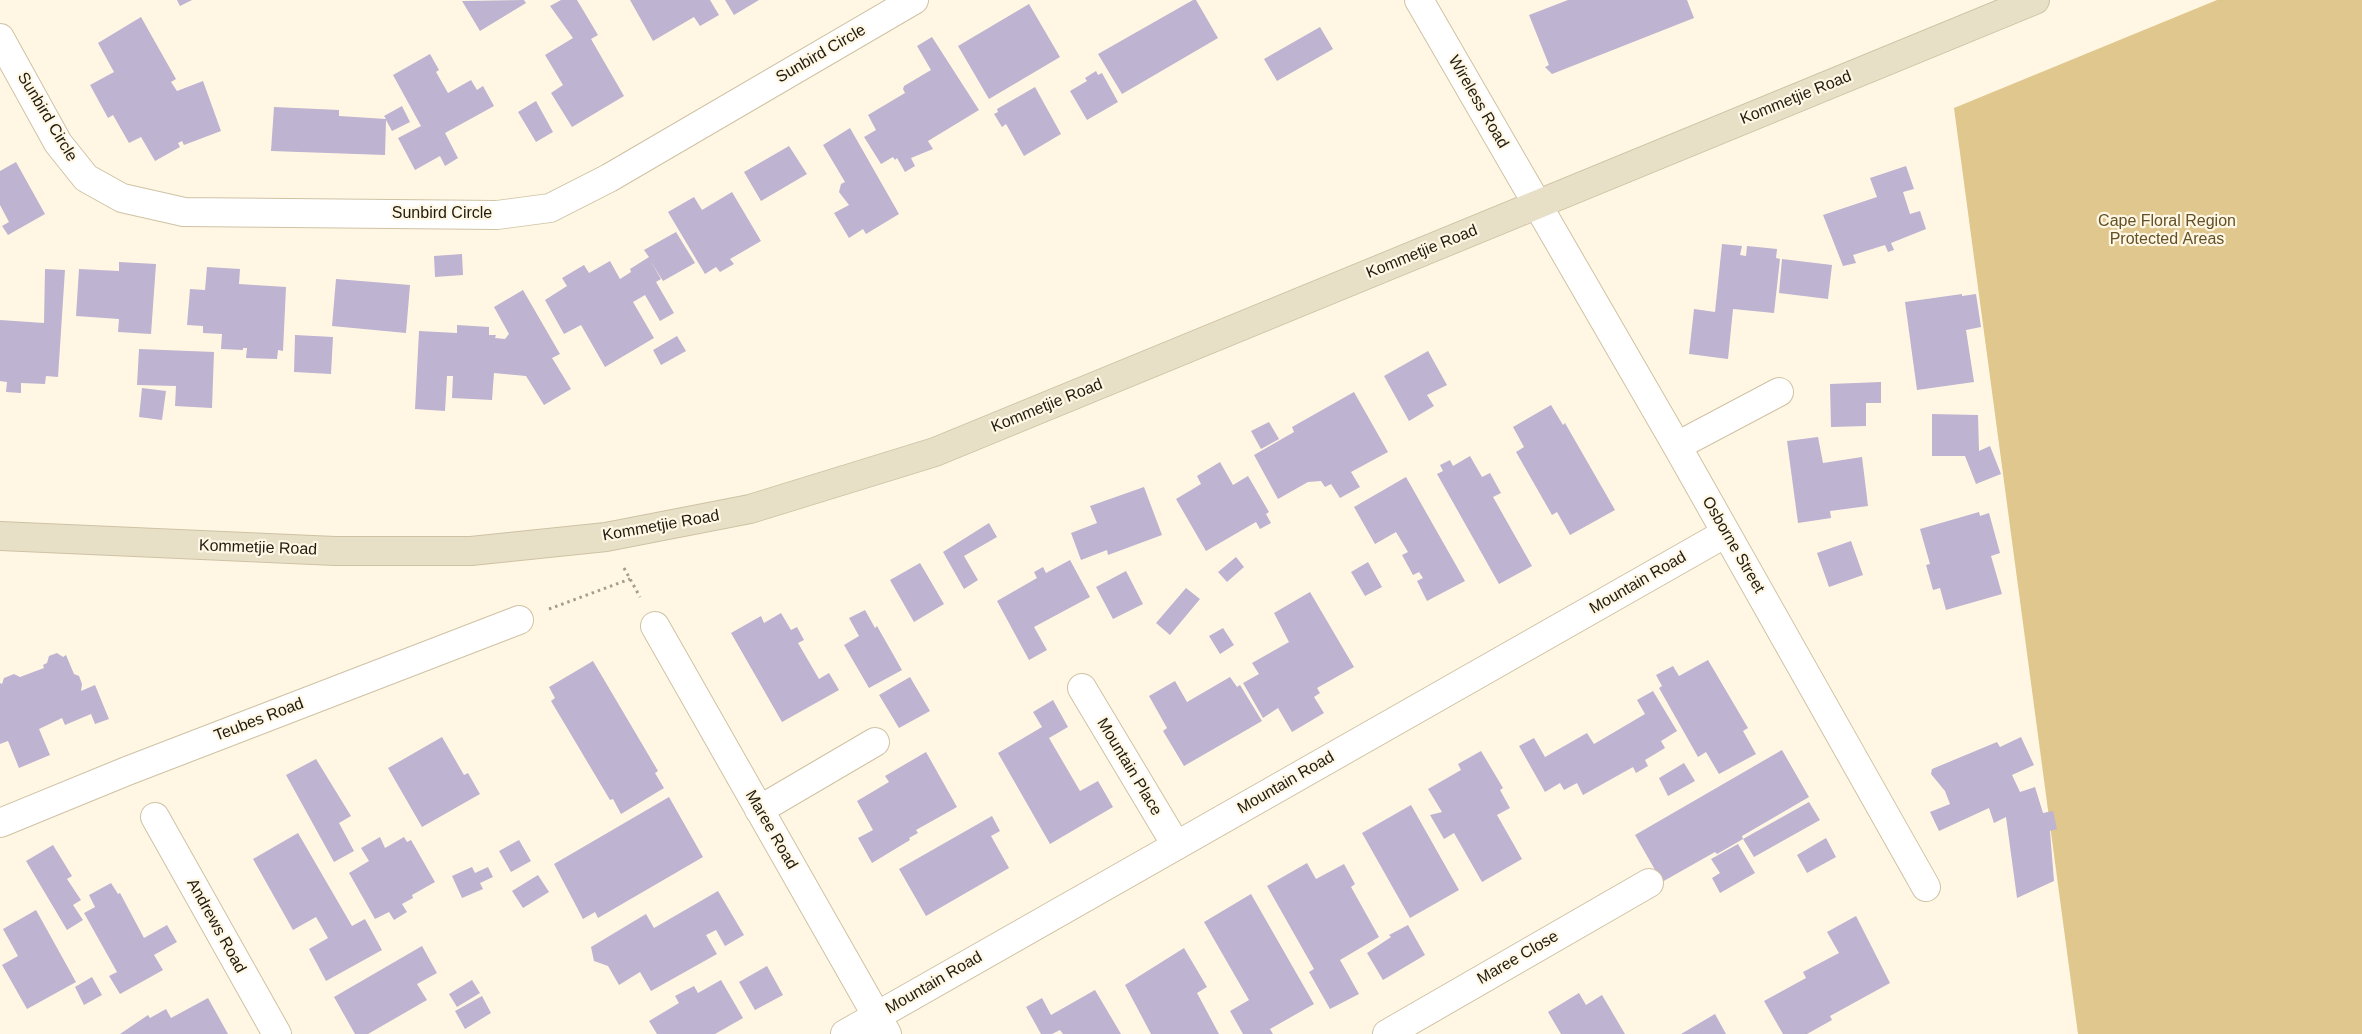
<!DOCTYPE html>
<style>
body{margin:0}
canvas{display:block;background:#fff7e4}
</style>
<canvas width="2362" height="1034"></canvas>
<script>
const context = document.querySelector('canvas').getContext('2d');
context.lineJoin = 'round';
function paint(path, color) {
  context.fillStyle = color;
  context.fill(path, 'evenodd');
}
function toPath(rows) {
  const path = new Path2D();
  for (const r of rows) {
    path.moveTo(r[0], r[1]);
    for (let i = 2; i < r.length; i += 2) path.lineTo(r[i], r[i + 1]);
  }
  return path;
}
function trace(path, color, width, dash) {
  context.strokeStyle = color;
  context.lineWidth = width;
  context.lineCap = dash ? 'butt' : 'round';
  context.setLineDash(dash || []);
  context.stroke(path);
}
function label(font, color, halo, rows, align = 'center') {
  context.font = font + ' Helvetica,sans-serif';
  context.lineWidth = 4.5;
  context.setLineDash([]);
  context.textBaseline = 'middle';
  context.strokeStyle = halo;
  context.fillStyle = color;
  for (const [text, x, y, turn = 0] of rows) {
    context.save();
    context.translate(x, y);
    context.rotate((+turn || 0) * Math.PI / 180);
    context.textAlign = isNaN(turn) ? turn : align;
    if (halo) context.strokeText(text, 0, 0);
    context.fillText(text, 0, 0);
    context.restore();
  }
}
const green = toPath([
 [2217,0,2362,0,2362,1034,2078,1034,1954,108]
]);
const building = toPath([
 [177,0,192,0,180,6],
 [524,0,526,3,480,31,462,1],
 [561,0,577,0,598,35,591,39,624,96,572,127,551,93,563,85,545,55,573,38,550,6],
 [630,0,710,0,719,15,700,26,694,17,653,41],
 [725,0,759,0,734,15],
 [1193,0,1196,0,1218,38,1122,94,1098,54],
 [1568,0,1687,0,1694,18,1552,74,1545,67,1549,65,1529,15],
 [1029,4,1060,57,989,99,958,46],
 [141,17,176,79,171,82,177,91,203,81,221,131,184,145,182,141,178,143,180,147,155,161,141,137,129,143,113,115,108,118,90,85,114,72,98,43],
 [1320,27,1333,49,1277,81,1264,59],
 [932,37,979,110,928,141,933,149,911,158,915,166,905,172,897,158,895,160,893,157,881,164,864,137,876,130,868,115,905,93,903,89,904,86,931,70,917,46],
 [430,54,439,70,436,72,448,93,471,80,477,90,483,86,494,106,445,133,458,158,445,166,440,156,415,170,398,138,421,126,393,75],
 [1096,71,1098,75,1102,73,1118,102,1087,120,1070,91,1087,81,1085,78],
 [1035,87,1061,134,1024,156,1006,124,1002,127,994,114,998,112,997,109],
 [536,101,553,132,536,142,518,112],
 [402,106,410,122,392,131,386,120,385,155,271,151,274,107,339,110,339,116,386,119,384,116],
 [850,128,899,214,866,234,863,229,849,238,834,213,849,205,839,192,841,184,845,182,823,145],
 [789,146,807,174,761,201,744,172],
 [16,162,45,214,8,235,2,226,9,222,0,205,0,171],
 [1906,166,1914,189,1903,192,1910,214,1920,211,1926,229,1891,243,1894,250,1888,252,1885,245,1853,255,1856,263,1843,266,1823,215,1877,197,1870,178],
 [732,192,761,241,730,259,734,264,720,272,716,267,705,274,668,212,694,197,702,210],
 [676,232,695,263,663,281,650,260,661,279,656,282,674,313,660,321,645,295,633,302,654,338,605,367,581,325,564,334,545,300,567,286,562,278,584,265,589,273,610,261,620,279,631,272,630,269,649,257,644,250],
 [1722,244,1742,246,1740,255,1746,256,1747,246,1777,249,1776,258,1780,259,1774,313,1733,309,1728,359,1689,354,1694,309,1715,312],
 [462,254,463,275,435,277,434,256],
 [1782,259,1832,265,1828,299,1779,293],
 [119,262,156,264,151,334,118,332,119,319,76,316,79,269,119,271],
 [207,267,240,269,239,284,286,287,283,351,278,350,277,359,246,358,247,348,243,348,243,350,221,349,222,334,203,333,203,326,187,325,190,289,205,290],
 [45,269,65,270,58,377,46,376,45,384,21,383,21,393,6,392,7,382,0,381,0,320,44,323],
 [336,279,410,285,406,333,332,326],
 [523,290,560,354,552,358,571,389,544,405,526,376,494,373,492,400,452,398,453,376,447,376,445,411,415,409,419,331,457,333,457,325,489,327,489,335,496,335,495,338,505,339,509,334,494,307],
 [1962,294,1962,296,1976,294,1981,327,1966,330,1974,382,1917,390,1905,302],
 [295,335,333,337,331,374,294,372],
 [677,336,686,351,661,365,653,350],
 [139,349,214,352,212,408,175,406,176,386,137,385],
 [1428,351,1447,385,1427,395,1434,406,1409,421,1384,376],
 [1881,382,1881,403,1866,403,1866,426,1831,427,1830,384],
 [142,388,166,391,162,420,139,417],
 [1354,392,1388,452,1351,472,1360,487,1340,498,1331,484,1325,487,1321,481,1308,482,1278,499,1254,455,1294,432,1292,427],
 [1551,405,1563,425,1565,423,1615,510,1570,535,1557,512,1552,515,1516,452,1524,447,1513,427],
 [1932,414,1978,415,1979,451,1990,446,2001,474,1976,484,1965,456,1932,456],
 [1269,422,1279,439,1261,449,1251,431],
 [1818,437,1823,463,1862,457,1868,506,1830,511,1831,518,1798,523,1787,441],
 [1470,456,1482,477,1490,473,1501,493,1493,497,1532,566,1499,584,1437,474,1443,471,1440,465,1450,460,1453,466],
 [1220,462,1233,485,1248,476,1269,512,1266,514,1271,523,1260,529,1256,522,1206,551,1176,499,1201,484,1197,476],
 [1406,477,1465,581,1427,601,1417,581,1423,578,1419,572,1413,575,1402,555,1408,552,1396,532,1375,544,1354,507],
 [1144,487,1162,535,1108,555,1107,550,1081,560,1071,533,1097,523,1090,506],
 [1979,512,1980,516,1989,513,2000,553,1991,556,2002,594,1946,610,1940,588,1933,590,1926,565,1930,564,1920,529],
 [989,523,997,537,964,556,978,580,964,589,943,552],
 [1851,541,1863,575,1829,587,1817,553],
 [1236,557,1244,567,1227,582,1218,572],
 [1070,560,1090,597,1034,627,1047,650,1029,660,997,601,1037,578,1034,572,1043,567,1046,573],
 [1368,562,1382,587,1365,596,1351,572],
 [920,563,944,604,914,622,890,580],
 [1126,571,1143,604,1113,619,1096,587],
 [1186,588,1200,599,1170,635,1156,623],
 [1310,592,1354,667,1317,688,1320,693,1314,697,1324,713,1292,732,1278,708,1263,718,1243,683,1259,674,1252,663,1289,642,1274,613],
 [865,610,875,628,877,626,902,670,869,688,844,645,859,636,849,618],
 [781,613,791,630,797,627,804,640,798,643,819,679,829,673,839,690,782,722,731,633,761,616,764,623],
 [1223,628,1234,645,1220,654,1209,636],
 [57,653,63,657,66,655,74,674,79,676,82,684,81,691,95,685,109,719,95,724,91,714,65,725,62,718,39,729,50,755,19,768,8,741,0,744,0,683,2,684,4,678,14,674,20,677,44,668,43,665,47,663,49,656],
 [1708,660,1748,728,1743,731,1756,754,1719,774,1706,752,1698,757,1659,688,1662,686,1656,675,1673,666,1679,676],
 [593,661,658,771,655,773,664,788,621,814,613,799,610,800,551,701,555,698,549,687],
 [910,677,930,711,899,728,879,695],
 [1230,677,1237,687,1240,685,1262,721,1184,766,1163,731,1167,728,1149,696,1175,681,1187,702],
 [1653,691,1677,731,1661,741,1665,748,1645,760,1648,766,1636,773,1633,767,1583,795,1577,783,1564,790,1560,783,1545,792,1519,746,1534,738,1545,757,1587,733,1594,744,1645,714,1637,700],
 [1053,700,1068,727,1049,738,1080,791,1098,781,1113,807,1050,844,998,753,1042,727,1033,712],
 [442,737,464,775,468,773,480,794,422,827,388,768],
 [2021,737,2034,765,2012,775,2020,792,2035,787,2043,813,2053,811,2057,829,2050,831,2054,881,2017,898,2006,817,1994,823,1989,808,1939,831,1930,812,1950,804,1945,791,1931,774,1932,769,1997,742,2000,747],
 [1782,750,1809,797,1742,836,1743,839,1717,854,1715,852,1662,882,1635,835],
 [1481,751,1503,788,1500,790,1510,808,1497,815,1522,859,1482,882,1454,833,1444,839,1430,815,1442,812,1428,789,1461,770,1458,764],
 [926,752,957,807,916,830,918,833,909,838,910,840,872,863,858,838,873,830,857,801,889,782,885,776],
 [316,759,351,816,339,823,354,851,334,862,286,775],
 [1684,763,1695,781,1668,796,1659,778],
 [669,797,703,857,598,918,595,912,583,919,554,864],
 [1809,802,1820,820,1754,857,1743,839],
 [1411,805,1459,890,1410,918,1362,833],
 [992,816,1000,831,991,836,1009,868,926,916,899,869],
 [298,833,352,926,365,919,382,950,326,981,309,949,328,938,316,917,293,930,253,859],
 [380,837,385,848,404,837,407,842,411,840,435,882,412,895,413,898,402,904,407,912,394,920,389,912,375,919,349,873,369,861,361,848],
 [1826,838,1836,857,1807,873,1797,855],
 [519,840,531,861,511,872,499,851],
 [1738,844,1755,873,1720,893,1712,878,1720,873,1711,859],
 [53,845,72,876,67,879,81,900,73,905,83,920,67,930,26,861],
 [1307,863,1316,879,1344,864,1355,884,1351,887,1379,937,1340,960,1359,994,1330,1009,1309,972,1314,969,1267,886],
 [472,867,475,873,488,867,493,877,480,883,483,889,462,898,452,876],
 [538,875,549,892,523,908,512,891],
 [111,883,118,894,120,893,144,938,167,925,177,942,154,955,163,970,120,994,109,976,117,972,84,913,95,907,89,895],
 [718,891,744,935,725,946,716,930,706,935,717,954,651,991,640,972,619,985,608,966,594,961,591,947,646,914,654,928],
 [1251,894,1314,1004,1270,1029,1273,1034,1243,1034,1230,1011,1249,1000,1204,922],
 [36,910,76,982,27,1009,2,965,18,956,3,929],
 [1856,916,1890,983,1830,1016,1832,1020,1807,1034,1783,1034,1764,1001,1806,978,1803,972,1839,953,1827,932],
 [1408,925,1425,955,1383,980,1367,953,1391,937,1389,935],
 [422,946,437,973,417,984,427,1000,368,1034,355,1034,334,997],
 [1184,948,1207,987,1197,993,1219,1034,1151,1034,1125,985],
 [767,966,783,995,755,1010,739,982],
 [92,977,102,995,84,1005,75,987],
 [472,980,480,993,457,1007,449,994],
 [721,980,743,1018,715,1034,657,1034,649,1021,679,1003,675,996,694,986,698,993],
 [1095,990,1121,1034,1063,1034,1060,1030,1052,1034,1041,1034,1026,1007,1042,998,1051,1015],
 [1579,993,1586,1005,1602,995,1625,1034,1561,1034,1548,1012],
 [482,996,491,1013,465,1029,455,1011],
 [208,998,228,1034,120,1034,148,1015,150,1018,166,1009,171,1018],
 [1715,1014,1726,1034,1681,1034]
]);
const path = toPath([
 [624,568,640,597],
 [549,609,630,579]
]);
const street = toPath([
 [1419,0,1677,446,1926,887],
 [0,38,58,143,86,178,122,198,184,212,497,215,550,208,609,178,914,0],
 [1677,446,1779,392],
 [655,626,887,1034],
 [1082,688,1176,845],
 [759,810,875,742],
 [155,817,277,1034],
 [0,823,127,771,519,620],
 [845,1034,1726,533],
 [1387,1034,1649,883]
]);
const secondary = toPath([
 [0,536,335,551,471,551,606,537,750,509,935,452,2035,0]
]);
const streetNames = [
 ["Sunbird Circle",821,54,-30],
 ["Kommetjie Road",1796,98,-22],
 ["Wireless Road",1478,102,60],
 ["Sunbird Circle",47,117,59],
 ["Sunbird Circle",442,214],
 ["Kommetjie Road",1422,252,-22],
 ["Kommetjie Road",1047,406,-22],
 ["Kommetjie Road",661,526,-10],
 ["Osborne Street",1733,545,60],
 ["Kommetjie Road",258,548,2],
 ["Mountain Road",1638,583,-30],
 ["Teubes Road",259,720,-21],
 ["Mountain Place",1129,767,59],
 ["Mountain Road",1286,783,-30],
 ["Maree Road",771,830,60],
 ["Andrews Road",216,926,61],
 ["Maree Close",1518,958,-30],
 ["Mountain Road",934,983,-30]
];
const parkNames = [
 ["Cape Floral Region",2167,222],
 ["Protected Areas",2167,240]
];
paint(green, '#e0c78e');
paint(building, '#beb3d0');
trace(street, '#cfc2a4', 30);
trace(secondary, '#cfc2a4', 30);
trace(path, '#a39d8d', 3, [2.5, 4]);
trace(street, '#fff', 28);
trace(secondary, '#e8dfc7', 28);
label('16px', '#1f1b0f', '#fff7e4', streetNames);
label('16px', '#625127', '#fff7e4', parkNames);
</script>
